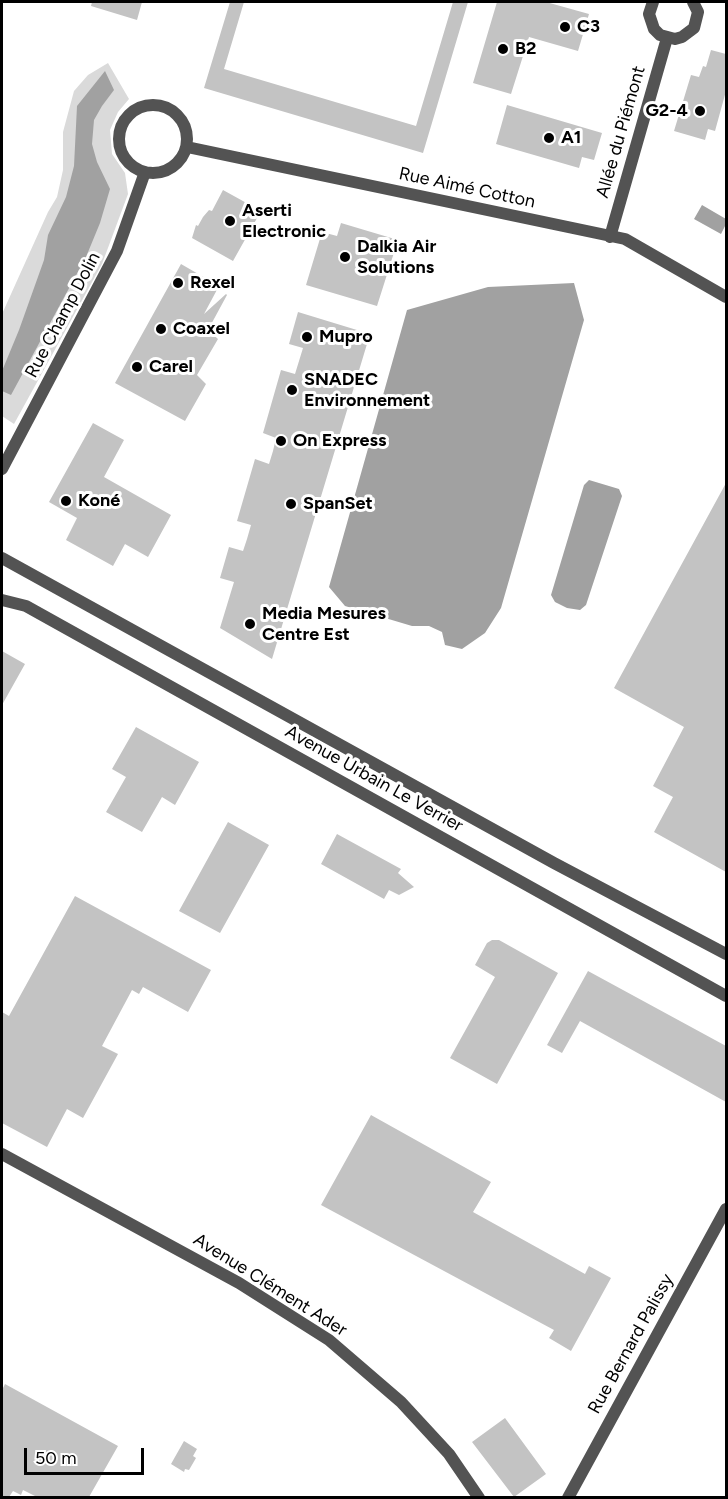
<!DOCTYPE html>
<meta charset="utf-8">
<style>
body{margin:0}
#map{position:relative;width:728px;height:1499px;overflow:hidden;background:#fff;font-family:Figtree,sans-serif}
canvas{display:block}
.frame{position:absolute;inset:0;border:3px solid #000;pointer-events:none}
.scale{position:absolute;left:24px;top:1448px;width:120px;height:27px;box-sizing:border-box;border:3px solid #000;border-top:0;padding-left:8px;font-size:18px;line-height:21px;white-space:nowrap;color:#000;-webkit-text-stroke:4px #fff;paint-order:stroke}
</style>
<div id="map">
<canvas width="728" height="1499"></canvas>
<div class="frame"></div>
<div class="scale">50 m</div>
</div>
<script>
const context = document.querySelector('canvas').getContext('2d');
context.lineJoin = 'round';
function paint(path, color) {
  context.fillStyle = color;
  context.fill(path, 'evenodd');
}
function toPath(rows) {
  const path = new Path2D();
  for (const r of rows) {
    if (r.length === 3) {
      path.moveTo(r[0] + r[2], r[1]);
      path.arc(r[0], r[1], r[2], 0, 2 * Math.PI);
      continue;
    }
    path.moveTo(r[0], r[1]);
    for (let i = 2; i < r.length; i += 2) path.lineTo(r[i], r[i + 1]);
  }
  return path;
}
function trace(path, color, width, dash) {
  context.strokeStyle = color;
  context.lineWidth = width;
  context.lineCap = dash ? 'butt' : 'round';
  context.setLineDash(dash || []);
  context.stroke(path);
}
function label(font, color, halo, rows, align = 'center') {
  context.font = font + ' Figtree,sans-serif';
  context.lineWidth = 6;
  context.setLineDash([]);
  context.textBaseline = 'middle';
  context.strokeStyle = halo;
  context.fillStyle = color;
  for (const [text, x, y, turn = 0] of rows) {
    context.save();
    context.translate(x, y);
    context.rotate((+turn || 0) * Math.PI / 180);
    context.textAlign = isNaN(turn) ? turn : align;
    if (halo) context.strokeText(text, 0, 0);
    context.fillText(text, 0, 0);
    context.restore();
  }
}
const green = toPath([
 [108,63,129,99,118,112,110,130,112,154,125,173,128,194,102,264,14,424,2,416,2,314,48,212,57,197,63,170,63,132,74,91,88,75]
]);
const water = toPath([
 [105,71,114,90,102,106,94,120,92,144,97,162,110,189,100,223,86,257,11,395,2,391,2,371,19,330,44,260,48,235,66,197,74,166,77,106],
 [702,205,726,219,726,224,721,234,694,219],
 [574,283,584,320,501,608,485,633,462,649,445,645,442,632,429,626,412,626,345,606,329,587,407,310,488,287],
 [589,480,619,489,622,496,586,605,580,610,567,608,555,602,551,595,584,485]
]);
const building = toPath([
 [92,2,142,2,137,20,91,6],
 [230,2,244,2,224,69,416,126,453,2,468,2,423,153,204,88],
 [497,2,546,2,589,14,578,51,529,37,511,94,473,83],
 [711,50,726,54,726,91,715,131,708,129,705,140,674,131,691,75,699,77,703,66,706,67],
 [507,105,602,133,594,160,582,157,579,168,496,144],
 [223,190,261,211,233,261,192,238,196,225,198,226,203,217,209,210,212,211],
 [341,223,398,240,377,306,306,285,322,232,337,236],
 [181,264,219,286,204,314,226,294,227,295,208,330,218,339,197,375,206,384,185,421,115,383],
 [298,312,370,334,272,659,220,628,234,582,220,578,229,547,243,551,247,539,251,525,237,521,255,459,269,464,273,451,276,438,263,433,281,370,295,374,303,348,289,344],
 [93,423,124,440,104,477,171,515,148,557,125,544,113,566,66,540,77,518,49,502],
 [726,483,726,872,654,832,673,797,653,786,684,727,614,688],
 [2,651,25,664,2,705],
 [136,727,199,762,175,805,162,797,142,832,106,812,126,777,112,769],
 [228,822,269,845,220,933,179,911],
 [337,834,401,869,398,873,414,887,399,895,389,890,384,899,321,864],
 [75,896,211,970,188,1012,143,987,139,994,132,990,102,1046,118,1054,83,1118,67,1109,47,1147,2,1123,2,1012,9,1016],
 [492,940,499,940,558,973,497,1084,450,1058,495,977,475,965,487,943],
 [588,971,726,1046,726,1102,580,1021,562,1053,547,1045],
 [371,1115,491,1182,473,1212,585,1274,589,1266,611,1278,571,1351,549,1338,554,1330,321,1205],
 [5,1384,118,1446,89,1497,37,1497,23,1490,21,1495,13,1491,9,1497,2,1497,2,1390],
 [505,1418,546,1474,514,1497,472,1442],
 [184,1441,197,1449,193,1456,196,1458,189,1470,185,1469,184,1472,171,1464]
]);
const street = toPath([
 [653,2,649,14,654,29,660,35,675,39,682,37,694,28,698,12,693,2],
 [153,139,34],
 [187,147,625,239,726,297],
 [610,237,667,38],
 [2,469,117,251,145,172],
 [2,558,554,863,726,954],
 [2,600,26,606,726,996],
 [2,1154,239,1283,329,1340,401,1402,449,1454,479,1498],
 [568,1498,726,1209]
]);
const markers = [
 [565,27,6,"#000"],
 [503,49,6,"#000"],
 [700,111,6,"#000"],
 [549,138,6,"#000"],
 [230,221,6,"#000"],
 [345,257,6,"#000"],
 [178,283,6,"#000"],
 [161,329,6,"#000"],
 [307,337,6,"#000"],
 [137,367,6,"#000"],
 [292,390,6,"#000"],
 [281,441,6,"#000"],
 [66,501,6,"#000"],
 [291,504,6,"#000"],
 [250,624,6,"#000"]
];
const poiNames = [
 ["C3",577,27],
 ["B2",515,49],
 ["G2-4",688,111,"right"],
 ["A1",561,138],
 ["Aserti",242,211],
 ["Electronic",242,232],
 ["Dalkia Air",357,247],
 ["Solutions",357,268],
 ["Rexel",190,283],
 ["Coaxel",173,329],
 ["Mupro",319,337],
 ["Carel",149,367],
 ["SNADEC",304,380],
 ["Environnement",304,401],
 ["On Express",293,441],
 ["Koné",78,501],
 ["SpanSet",303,504],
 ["Media Mesures",262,614],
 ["Centre Est",262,635]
];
const streetNames = [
 ["Allée du Piémont",621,132,-74],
 ["Rue Aimé Cotton",467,188,12],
 ["Rue Champ Dolin",63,315,-62],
 ["Avenue Urbain Le Verrier",374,779,29],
 ["Avenue Clément Ader",270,1285,32],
 ["Rue Bernard Palissy",631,1344,-61]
];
paint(green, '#dadada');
paint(water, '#a1a1a1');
paint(building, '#c3c3c3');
trace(street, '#535353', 12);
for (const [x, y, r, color] of markers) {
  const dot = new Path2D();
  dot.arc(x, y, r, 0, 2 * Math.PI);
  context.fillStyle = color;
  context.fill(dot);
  trace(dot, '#fff', 2);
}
label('bold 18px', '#000', '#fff', poiNames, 'left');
label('18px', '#000', '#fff', streetNames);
</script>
